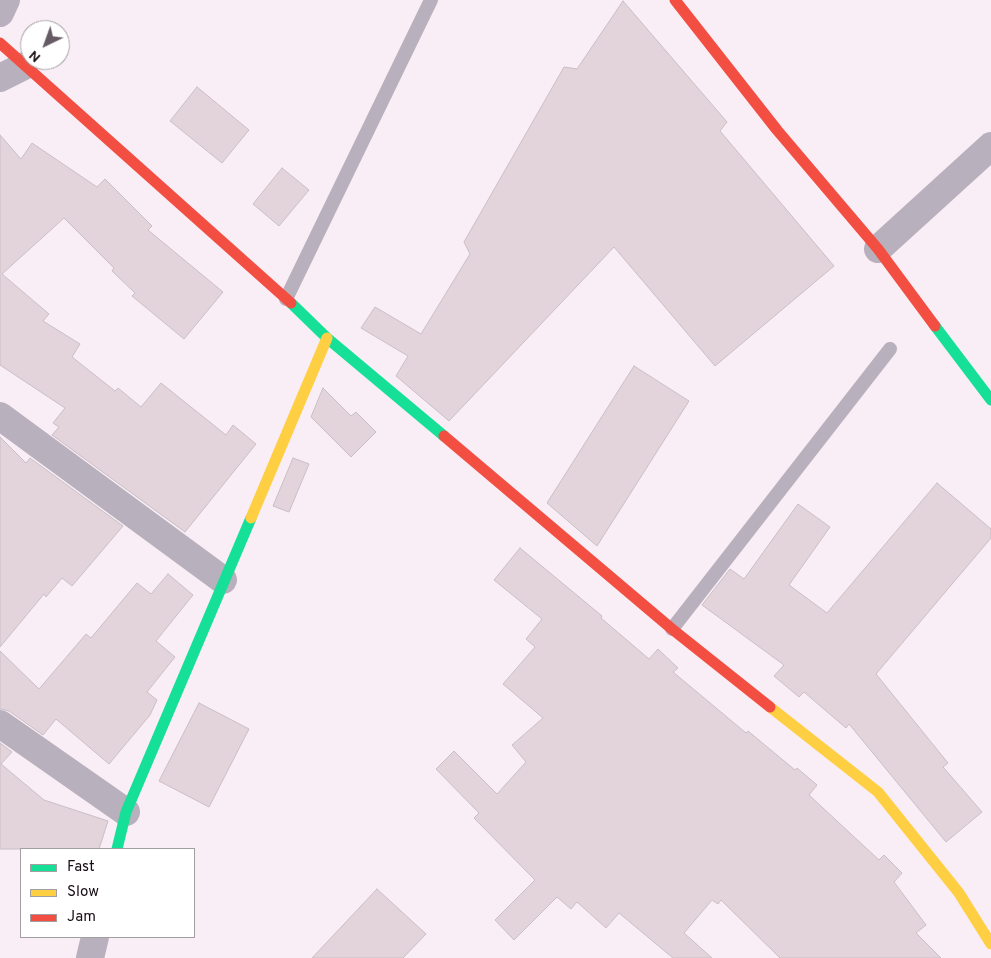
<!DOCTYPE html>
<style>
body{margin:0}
#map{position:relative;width:991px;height:958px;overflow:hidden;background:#f9edf6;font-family:Overpass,sans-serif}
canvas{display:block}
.legend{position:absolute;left:20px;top:848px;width:175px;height:90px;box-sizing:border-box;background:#fff;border:1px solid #a29ea1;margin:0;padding:6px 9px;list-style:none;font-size:15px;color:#170d15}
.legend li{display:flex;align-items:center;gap:10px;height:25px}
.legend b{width:25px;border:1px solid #a29ea1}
.north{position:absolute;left:20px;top:20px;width:50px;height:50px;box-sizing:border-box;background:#fff;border:1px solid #a29ea1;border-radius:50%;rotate:222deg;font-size:14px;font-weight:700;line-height:20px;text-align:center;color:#170d15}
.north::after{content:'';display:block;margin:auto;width:18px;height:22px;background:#665b64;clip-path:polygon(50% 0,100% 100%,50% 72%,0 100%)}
</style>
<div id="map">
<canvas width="991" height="958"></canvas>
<ul class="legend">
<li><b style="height:6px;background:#16e098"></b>Fast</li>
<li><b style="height:6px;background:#ffcf43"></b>Slow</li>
<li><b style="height:6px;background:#f24e42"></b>Jam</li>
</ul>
<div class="north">N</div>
</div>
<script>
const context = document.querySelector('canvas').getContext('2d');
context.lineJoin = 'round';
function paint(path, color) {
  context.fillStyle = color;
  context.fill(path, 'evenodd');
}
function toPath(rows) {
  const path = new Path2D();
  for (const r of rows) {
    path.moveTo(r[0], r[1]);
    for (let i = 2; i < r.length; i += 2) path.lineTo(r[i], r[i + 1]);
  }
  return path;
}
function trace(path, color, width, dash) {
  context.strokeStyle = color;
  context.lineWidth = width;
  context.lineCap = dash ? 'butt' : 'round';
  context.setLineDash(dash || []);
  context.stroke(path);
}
const building = toPath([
 [623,1,727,122,720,131,834,266,715,366,614,247,449,421,396,376,408,356,361,328,375,307,421,334,470,254,464,242,564,67,577,69,623,1],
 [197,87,249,130,222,163,170,121,197,87],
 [0,135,21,159,32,143,97,187,105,179,152,226,148,230,223,292,184,339,132,296,135,293,112,271,114,268,64,218,2,274,49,314,43,321,80,344,72,357,115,391,118,388,141,407,161,383,226,435,233,425,256,444,185,532,52,435,59,427,53,423,65,408,0,365,0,135],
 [282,168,309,190,279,226,253,204,282,168],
 [634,366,689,401,597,546,547,503,634,366],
 [323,388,351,416,356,412,376,432,351,457,311,417,323,388],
 [0,437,26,463,30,458,123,526,72,586,62,578,46,597,44,594,0,647,0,437],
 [293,458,309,464,289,512,273,506,293,458],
 [937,483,991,529,991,538,876,674,948,763,943,767,982,812,946,842,849,724,846,728,804,692,799,697,774,676,784,665,702,605,730,569,744,579,798,504,830,527,789,585,827,613,937,483],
 [520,548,602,616,601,618,649,659,658,649,678,668,673,672,746,733,748,731,795,770,797,768,817,785,809,795,879,860,884,855,902,873,894,882,926,925,916,933,941,958,780,958,721,900,718,904,712,900,684,933,712,958,673,958,619,913,606,928,577,902,571,909,557,897,514,940,495,920,535,880,474,818,479,813,436,769,454,751,497,794,526,762,512,745,543,718,503,684,535,647,526,639,542,619,494,580,520,548],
 [168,574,193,595,156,641,175,657,147,692,157,700,150,715,109,764,56,719,43,735,9,711,0,709,0,651,39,689,86,634,91,638,137,583,151,594,168,574],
 [199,703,249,729,209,807,159,781,199,703],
 [0,743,12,752,1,764,44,800,108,821,99,849,0,849,0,743],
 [377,889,426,934,403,958,312,958,377,889]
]);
const lane = toPath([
 [286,299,431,0],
 [672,629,890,349]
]);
const street = toPath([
 [0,13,6,0],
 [0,78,24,66],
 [878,249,991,146],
 [0,416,223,580],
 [0,724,126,812],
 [90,958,95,937]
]);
const fast = toPath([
 [291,303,327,338,444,436],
 [935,326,991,400],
 [117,849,126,812,251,518]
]);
const slow = toPath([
 [251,518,327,338],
 [770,707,878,792,959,893,991,944]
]);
const jam = toPath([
 [675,0,777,130,878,249,935,326],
 [0,43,291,303],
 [444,436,672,629,770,707]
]);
paint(building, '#e3d4db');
trace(building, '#cabec4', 1);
trace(lane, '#b8b0bc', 14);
trace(street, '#b8b0bc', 28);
trace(fast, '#16e098', 11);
trace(slow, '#ffcf43', 11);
trace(jam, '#f24e42', 11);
</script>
